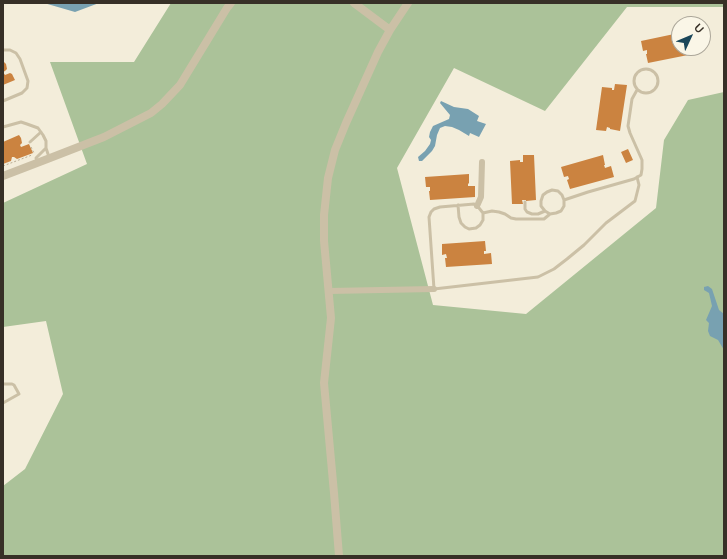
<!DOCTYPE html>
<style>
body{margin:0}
#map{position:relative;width:727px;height:559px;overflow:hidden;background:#f3edda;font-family:Lato,sans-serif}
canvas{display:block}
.frame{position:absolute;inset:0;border:4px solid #373027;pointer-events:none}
.north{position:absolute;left:671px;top:16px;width:40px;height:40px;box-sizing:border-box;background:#faf6e7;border:1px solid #aca79a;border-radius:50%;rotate:46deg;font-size:11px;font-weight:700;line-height:16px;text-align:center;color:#373027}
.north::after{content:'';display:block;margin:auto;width:14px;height:18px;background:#1b475a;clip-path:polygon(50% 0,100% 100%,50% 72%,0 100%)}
</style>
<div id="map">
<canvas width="727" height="559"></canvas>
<div class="frame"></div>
<div class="north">U</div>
</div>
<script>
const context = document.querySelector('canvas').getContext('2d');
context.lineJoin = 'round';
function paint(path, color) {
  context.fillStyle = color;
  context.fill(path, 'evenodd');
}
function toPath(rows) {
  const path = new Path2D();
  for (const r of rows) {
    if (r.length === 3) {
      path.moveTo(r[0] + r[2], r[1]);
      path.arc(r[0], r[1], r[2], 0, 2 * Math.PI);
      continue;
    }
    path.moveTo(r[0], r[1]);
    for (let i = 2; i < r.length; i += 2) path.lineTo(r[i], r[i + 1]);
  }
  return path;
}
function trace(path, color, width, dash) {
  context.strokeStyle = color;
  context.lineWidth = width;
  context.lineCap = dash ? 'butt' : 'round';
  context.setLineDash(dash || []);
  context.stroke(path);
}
const green = toPath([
 [171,3,724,3,724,7,627,7,545,111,454,68,397,168,433,305,526,314,656,208,664,140,688,100,724,92,724,556,3,556,3,486,25,469,63,394,46,321,3,327,3,203,87,164,50,62,134,62]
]);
const water = toPath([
 [44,3,99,3,75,12],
 [441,101,454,107,468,109,479,116,477,121,486,124,479,137,470,133,469,136,459,130,452,127,445,126,440,128,437,135,435,146,432,151,422,161,419,161,418,157,425,151,430,144,431,140,429,137,430,132,433,126,449,119,450,115,440,103],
 [708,286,712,289,719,310,724,314,724,350,718,340,710,336,708,331,709,323,706,320,712,306,709,293,704,290,704,287]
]);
const building = toPath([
 [679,33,679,48,692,48,693,54,648,63,646,54,647,54,647,50,643,51,641,41],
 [4,62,6,64,7,69,5,71,3,72,5,75,10,73,12,74,15,80,3,85,3,63],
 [615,84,627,85,620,131,610,129,610,128,607,127,606,131,596,130,602,87,612,88,612,90,614,90],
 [19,135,21,138,22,143,20,145,21,147,29,144,33,153,17,159,14,157,12,157,11,161,3,164,3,142],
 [628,149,633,160,626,163,621,152],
 [523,155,534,155,536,200,526,201,526,200,522,200,523,204,512,204,510,161,520,160,520,162,523,162],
 [603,155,605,165,604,165,605,168,611,166,614,177,570,189,567,180,569,179,568,176,564,177,561,167],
 [469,174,469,183,468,184,468,186,475,186,475,197,430,200,429,191,430,191,430,187,426,187,425,177],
 [485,241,486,251,484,251,484,254,491,253,492,264,446,267,445,258,447,258,446,254,442,255,442,244]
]);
const path = toPath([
 [31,147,34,153],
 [3,166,32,155]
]);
const service = toPath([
 [3,50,10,50,16,53,20,59,28,81,27,88,22,93,3,101],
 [646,81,12],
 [3,127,21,122,27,124,38,128,43,135,46,141,46,148,49,157],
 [30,142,41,132],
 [37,161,36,158,46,148],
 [564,200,588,192,634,179,641,175,642,169,642,160,630,133,628,126,632,99,637,90],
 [525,202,525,209,527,212,532,214,538,214,545,211],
 [458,205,459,217,461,223,465,227,469,229,476,228,480,225,483,220,483,213,479,208,474,204,440,207,434,209,431,212,429,217,434,289,538,277,554,269,567,259,584,245,606,223,635,201,639,185,637,177],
 [483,213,492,211,499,212,505,214,511,218,516,219,544,219,550,214,556,213,561,211,564,206,564,200,562,195,558,191,552,190,547,192,543,195,541,201,541,206,545,211,550,214],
 [3,384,12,384,14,385,19,394,3,403]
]);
const minor = toPath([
 [477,206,481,197,482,162],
 [329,291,434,289]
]);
const tertiary = toPath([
 [354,3,390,30],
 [3,176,50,158,104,137,151,113,162,104,180,85,227,8,231,3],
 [339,556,334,493,324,383,331,318,324,241,324,215,328,178,335,150,346,123,378,52,390,30,408,3]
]);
paint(green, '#abc299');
paint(water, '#78a1b1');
paint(building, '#cb8340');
trace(path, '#b7aa90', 1, [2, 2]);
trace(service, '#cbc0a6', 3);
trace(minor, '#cbc0a6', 6);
trace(tertiary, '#cbc0a6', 8);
</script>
